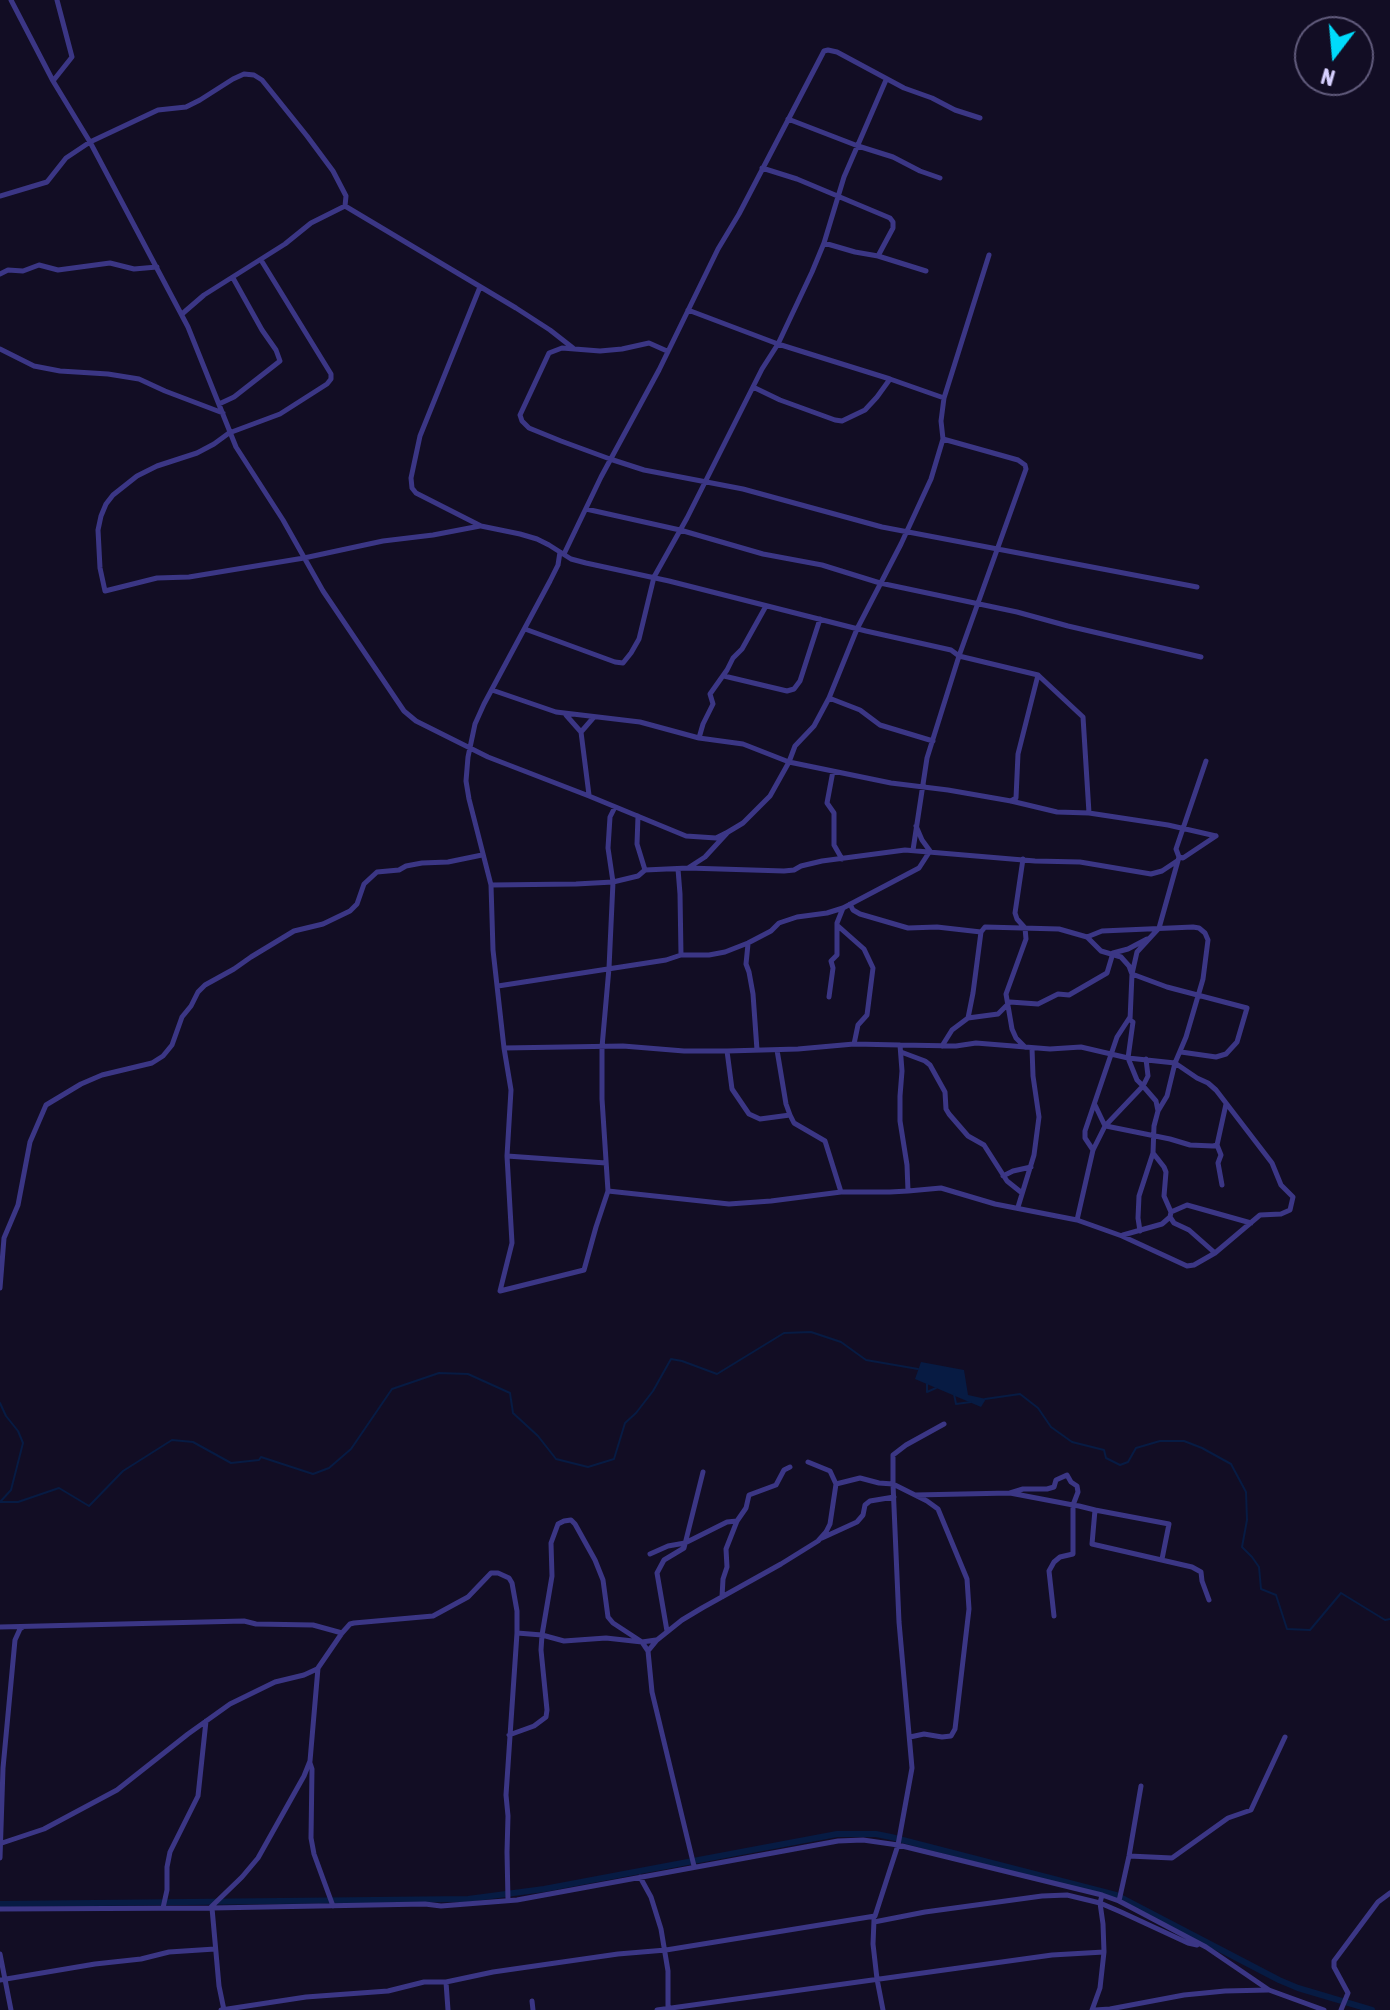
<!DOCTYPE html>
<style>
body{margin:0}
#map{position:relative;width:1390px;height:2010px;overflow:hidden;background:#120d24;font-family:"Asap Condensed",sans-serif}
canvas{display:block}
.north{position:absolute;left:1294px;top:16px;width:80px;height:80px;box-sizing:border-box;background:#120d24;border:2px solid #615b7c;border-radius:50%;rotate:196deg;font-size:22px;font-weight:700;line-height:32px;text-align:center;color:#d7d0ff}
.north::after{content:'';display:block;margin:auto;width:28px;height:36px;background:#00dbfb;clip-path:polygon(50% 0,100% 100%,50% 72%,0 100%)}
</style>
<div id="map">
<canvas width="1390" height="2010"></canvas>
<div class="north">N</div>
</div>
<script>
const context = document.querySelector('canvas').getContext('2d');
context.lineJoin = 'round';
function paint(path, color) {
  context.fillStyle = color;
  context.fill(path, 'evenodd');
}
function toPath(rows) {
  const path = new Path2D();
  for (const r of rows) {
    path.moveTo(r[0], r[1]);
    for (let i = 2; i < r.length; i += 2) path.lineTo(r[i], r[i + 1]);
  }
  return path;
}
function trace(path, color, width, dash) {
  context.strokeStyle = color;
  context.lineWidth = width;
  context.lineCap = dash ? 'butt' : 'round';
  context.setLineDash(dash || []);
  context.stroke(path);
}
const water = toPath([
 [921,1362,964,1370,968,1395,986,1399,981,1407,915,1379]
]);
const stream = toPath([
 [927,1384,927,1392,936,1388],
 [954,1394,956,1404,971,1402],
 [985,1399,1020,1394,1038,1408,1051,1427,1072,1442,1104,1450,1106,1458,1120,1465,1128,1462,1136,1448,1160,1441,1184,1441,1202,1448,1231,1464,1246,1492,1247,1520,1242,1547,1252,1557,1259,1567,1261,1589,1276,1595,1287,1629,1310,1630,1341,1593,1385,1620,1390,1619],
 [0,1403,6,1416,18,1431,23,1443,11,1490,0,1502],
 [0,1502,18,1502,59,1488,89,1506,123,1471,172,1440,193,1442,231,1463,259,1460,261,1457,313,1474,329,1468,351,1449,392,1389,439,1373,468,1374,510,1393,513,1413,538,1436,556,1459,588,1467,614,1459,625,1423,636,1413,653,1391,671,1359,682,1361,717,1374,784,1333,811,1332,841,1342,866,1360,918,1369]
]);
const canal = toPath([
 [0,1904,468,1899,544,1889,837,1834,876,1834,891,1837,1116,1895,1279,1980,1298,1988,1372,2010]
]);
const street = toPath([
 [11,0,53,81,90,142,188,327,236,447,283,520,323,591,404,711,416,721,488,757,589,796,686,836,716,838,728,832],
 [53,81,72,57,57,0],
 [788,119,858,146,893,157,920,171,940,178],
 [762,168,797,179,890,218,893,222,893,228,878,256],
 [0,196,47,182,66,158,90,142,158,110,186,107,200,100,233,79,244,74,254,75,262,80,307,136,333,171,346,196,345,206],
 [824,243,855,252,878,256,926,271],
 [261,260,331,374,331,379,327,384,280,414,229,433,214,444,197,453,157,466,137,476,113,495,106,504,101,516,98,530,100,568,105,591,157,578,189,577,304,558,383,541,433,535,480,526],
 [0,274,8,270,23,271,39,265,58,270,110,263,134,269,157,267],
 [480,287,420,436,411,478,412,488,416,493,481,526,520,534,537,539,549,545,571,559,586,563,669,581,866,631,951,650,959,656,1038,675,1083,717,1089,813],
 [688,310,778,344,890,379,944,398],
 [182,314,204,295,285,244,311,223,345,206,516,308,550,330,573,348],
 [0,349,34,366,60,371,108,374,139,379,165,391,223,413],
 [667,351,649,343,622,349,600,351,562,348,549,353,520,415,522,421,529,428,561,441,610,459,644,470,743,489,882,527,1197,587],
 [753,387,780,400,835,420,842,421,865,410,877,397,890,379],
 [219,404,234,397,280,361,276,350,262,330,233,278],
 [586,509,680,530,763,554,822,565,880,583,1017,612,1068,626,1201,657],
 [560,552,558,565,550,581,484,704,475,724,468,757,466,781,469,799,491,885,493,950,504,1048,511,1090,507,1156,512,1243,500,1291,584,1270,596,1227,608,1191,602,1099,602,1047,609,968,613,882,608,848,610,817,615,807],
 [564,554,601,477,659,370,718,249,739,214,824,51,828,50,837,52,904,88,932,98,955,110,980,118],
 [525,629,615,662,623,663,631,653,639,639,654,577,687,518,762,369,778,344,812,272,824,243,844,177,886,80],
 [724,676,787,691,794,689,800,681,820,619],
 [492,690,556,712,640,722,699,738,743,744,789,762,891,783,948,790,1011,801,1057,812,1089,813,1168,825,1216,836],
 [829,698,860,710,880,725,933,741],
 [566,715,581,732,589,795],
 [581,732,594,717],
 [699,738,703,724,713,704,710,694,727,670,733,658,742,649,766,606],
 [833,771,827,803,834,813,834,845,842,859],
 [1011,801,1016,798,1018,754,1038,675],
 [638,816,637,844,645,870],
 [913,850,927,758,959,656,1026,469,1025,465,1018,460,943,439],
 [1179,857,1183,858,1216,836],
 [1023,859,1015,913,1017,919,1025,928,1026,939,1006,994,1012,1029,1016,1038,1025,1047],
 [688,868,705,857,728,832,743,823,770,796,789,762,795,746,814,726,829,698,857,629,901,544,931,479,943,439,941,421,944,398,989,255],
 [678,869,680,894,681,955],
 [491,885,576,884,613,882,638,876,645,870,688,868,784,871,794,870,801,866,822,861,905,850,1035,861,1080,862,1151,874,1162,871,1177,861],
 [850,904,853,910,860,914,908,928,937,927,981,932],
 [838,926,864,949,873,968,867,1015,858,1025,854,1044],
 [1087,937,1101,951,1121,957,1129,966,1132,974,1167,987,1247,1008,1237,1042,1226,1054,1216,1057,1181,1052],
 [748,944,746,964,749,972,753,994,757,1050],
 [498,986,666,960,681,955,709,955,725,952,748,943,771,931,779,923,797,917,827,913,843,908,919,868,930,851,922,840,916,826],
 [829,997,833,968,831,961,837,955,837,923,843,908],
 [968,1018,998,1014,1010,1002,1038,1004,1058,994,1069,995,1107,973,1113,953,1128,949,1147,939],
 [942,1046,952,1030,968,1018,973,993,981,932,985,927,1059,929,1087,937,1102,931,1193,927,1199,928,1205,933,1208,940,1203,979,1186,1037,1175,1063,1167,1096,1158,1111],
 [504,1048,623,1046,684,1051,727,1051,798,1049,854,1044,900,1045],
 [777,1050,786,1104,790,1115,794,1123,825,1141,841,1192],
 [727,1051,732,1089,749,1114,760,1119,790,1115],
 [901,1052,925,1061,930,1065,945,1092,946,1109,949,1114,968,1136,984,1145,1007,1181,1022,1193],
 [1146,1059,1148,1076,1143,1086,1156,1101,1158,1111,1154,1126,1153,1153,1164,1167,1166,1172,1164,1196,1171,1212],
 [1105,1126,1143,1086,1137,1080,1128,1058,1133,1022,1130,1020,1132,974,1137,952,1159,928,1179,857,1176,849,1206,761],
 [1106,1126,1170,1139,1190,1145,1213,1146,1217,1145,1226,1104],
 [1217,1145,1221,1155,1218,1163,1222,1185],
 [1093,1150,1085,1138,1085,1131,1117,1037,1130,1017],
 [507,1156,606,1163],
 [1003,1176,1013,1171,1031,1167],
 [608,1191,729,1204,771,1201,841,1192,890,1192,908,1191,941,1188,995,1204,1077,1220,1122,1236,1187,1266,1194,1265,1215,1253,1260,1215,1281,1214,1290,1210,1293,1197,1281,1185,1272,1163,1216,1090,1208,1083,1197,1078,1175,1063,1128,1058,1081,1047,1050,1049,976,1043,956,1046,900,1045,902,1071,900,1096,900,1121,907,1165,908,1191],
 [1018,1207,1034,1155,1039,1117,1033,1076,1032,1048],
 [1170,1217,1174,1223,1189,1230,1215,1253],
 [1077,1220,1093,1150,1105,1126,1095,1105],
 [1140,1231,1138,1218,1139,1196,1153,1153],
 [1123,1235,1162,1224,1170,1217,1171,1212,1187,1205,1251,1223],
 [0,1288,4,1238,18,1205,30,1142,46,1105,81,1084,102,1075,152,1063,163,1056,172,1045,182,1017,191,1006,198,992,205,985,234,969,251,957,294,931,323,924,350,911,357,904,364,884,377,872,399,870,406,866,422,863,448,862,482,855],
 [836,1484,860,1478,879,1483,893,1484,927,1501,938,1509,967,1579,969,1609,955,1729,951,1736,942,1737,924,1734,910,1737],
 [915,1495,1010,1493],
 [822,1538,857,1522,863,1515,865,1505,870,1501,894,1497],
 [650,1554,668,1546,685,1543,727,1522,737,1521],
 [1162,1559,1169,1524,1095,1510,1092,1544,1192,1567,1201,1572,1202,1581,1209,1600],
 [722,1597,723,1579,727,1567,726,1549,737,1521,746,1508,749,1495,776,1485,784,1470,790,1467],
 [1054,1616,1049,1571,1054,1562,1060,1557,1073,1554,1073,1505,1078,1492,1077,1486,1071,1482,1067,1475,1056,1480,1054,1487,1047,1489,1023,1489,1010,1493,1073,1505,1079,1506,1095,1510],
 [0,1627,244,1621,256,1624,313,1625,342,1633],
 [667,1631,657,1573,664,1560,684,1548,703,1472],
 [517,1633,542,1635,564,1641,606,1638,642,1642,656,1640],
 [509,1735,534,1726,546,1717,547,1710,541,1650,542,1635,552,1576,551,1543,558,1524,564,1521,571,1520,575,1524,595,1560,603,1580,608,1617,613,1623,642,1642,648,1651],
 [310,1763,312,1769,311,1838,314,1854,333,1906],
 [2,1843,44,1829,117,1790,188,1734,230,1704,275,1682,304,1675,317,1669],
 [1129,1856,1172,1858,1228,1818,1251,1810,1285,1737],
 [0,1858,3,1768,15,1640,20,1629,23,1627],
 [694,1866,652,1692,648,1651,657,1640,682,1620,702,1608,781,1564,818,1541,826,1532,830,1524,836,1484,830,1471,808,1462],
 [640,1877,651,1897,661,1929,668,1971,668,2009],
 [1119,1901,1129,1856,1141,1786],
 [211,1907,242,1877,258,1858,304,1776,310,1761,318,1668,342,1633,350,1624,354,1623,433,1616,468,1597,491,1573,498,1573,509,1578,512,1583,517,1611,517,1633,506,1795,508,1816,507,1852,508,1900],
 [163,1908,167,1890,167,1867,170,1852,198,1796,206,1721],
 [212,1908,219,1986,224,2010],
 [0,1909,212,1908,425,1904,441,1906,517,1900,838,1841,863,1840,898,1845,1102,1895,1119,1901,1206,1947,1269,1990,1324,2010],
 [874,1920,873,1944,877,1979,883,2010],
 [874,1922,925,1912,1042,1896,1067,1895,1100,1903,1121,1912,1188,1943,1197,1945],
 [0,1954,11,2010],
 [0,1980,95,1964,141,1959,169,1952,215,1949],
 [446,1982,448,2010],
 [532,2001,533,2010],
 [221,2010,306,1997,388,1991,424,1982,446,1982,493,1972,618,1954,666,1950,875,1916,898,1845,912,1768,899,1622,893,1484,893,1455,906,1445,944,1424],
 [657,2010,1052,1955,1104,1952],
 [1092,2010,1100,1988,1104,1952,1103,1924,1100,1903,1102,1895],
 [1095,2010,1110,2009,1184,1995,1225,1991,1268,1990],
 [1341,2010,1348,1993,1334,1967,1334,1961,1378,1902,1390,1893]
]);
paint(water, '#071b43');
trace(stream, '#071b43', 2);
trace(canal, '#071b43', 6);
trace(street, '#3b3685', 5);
</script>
